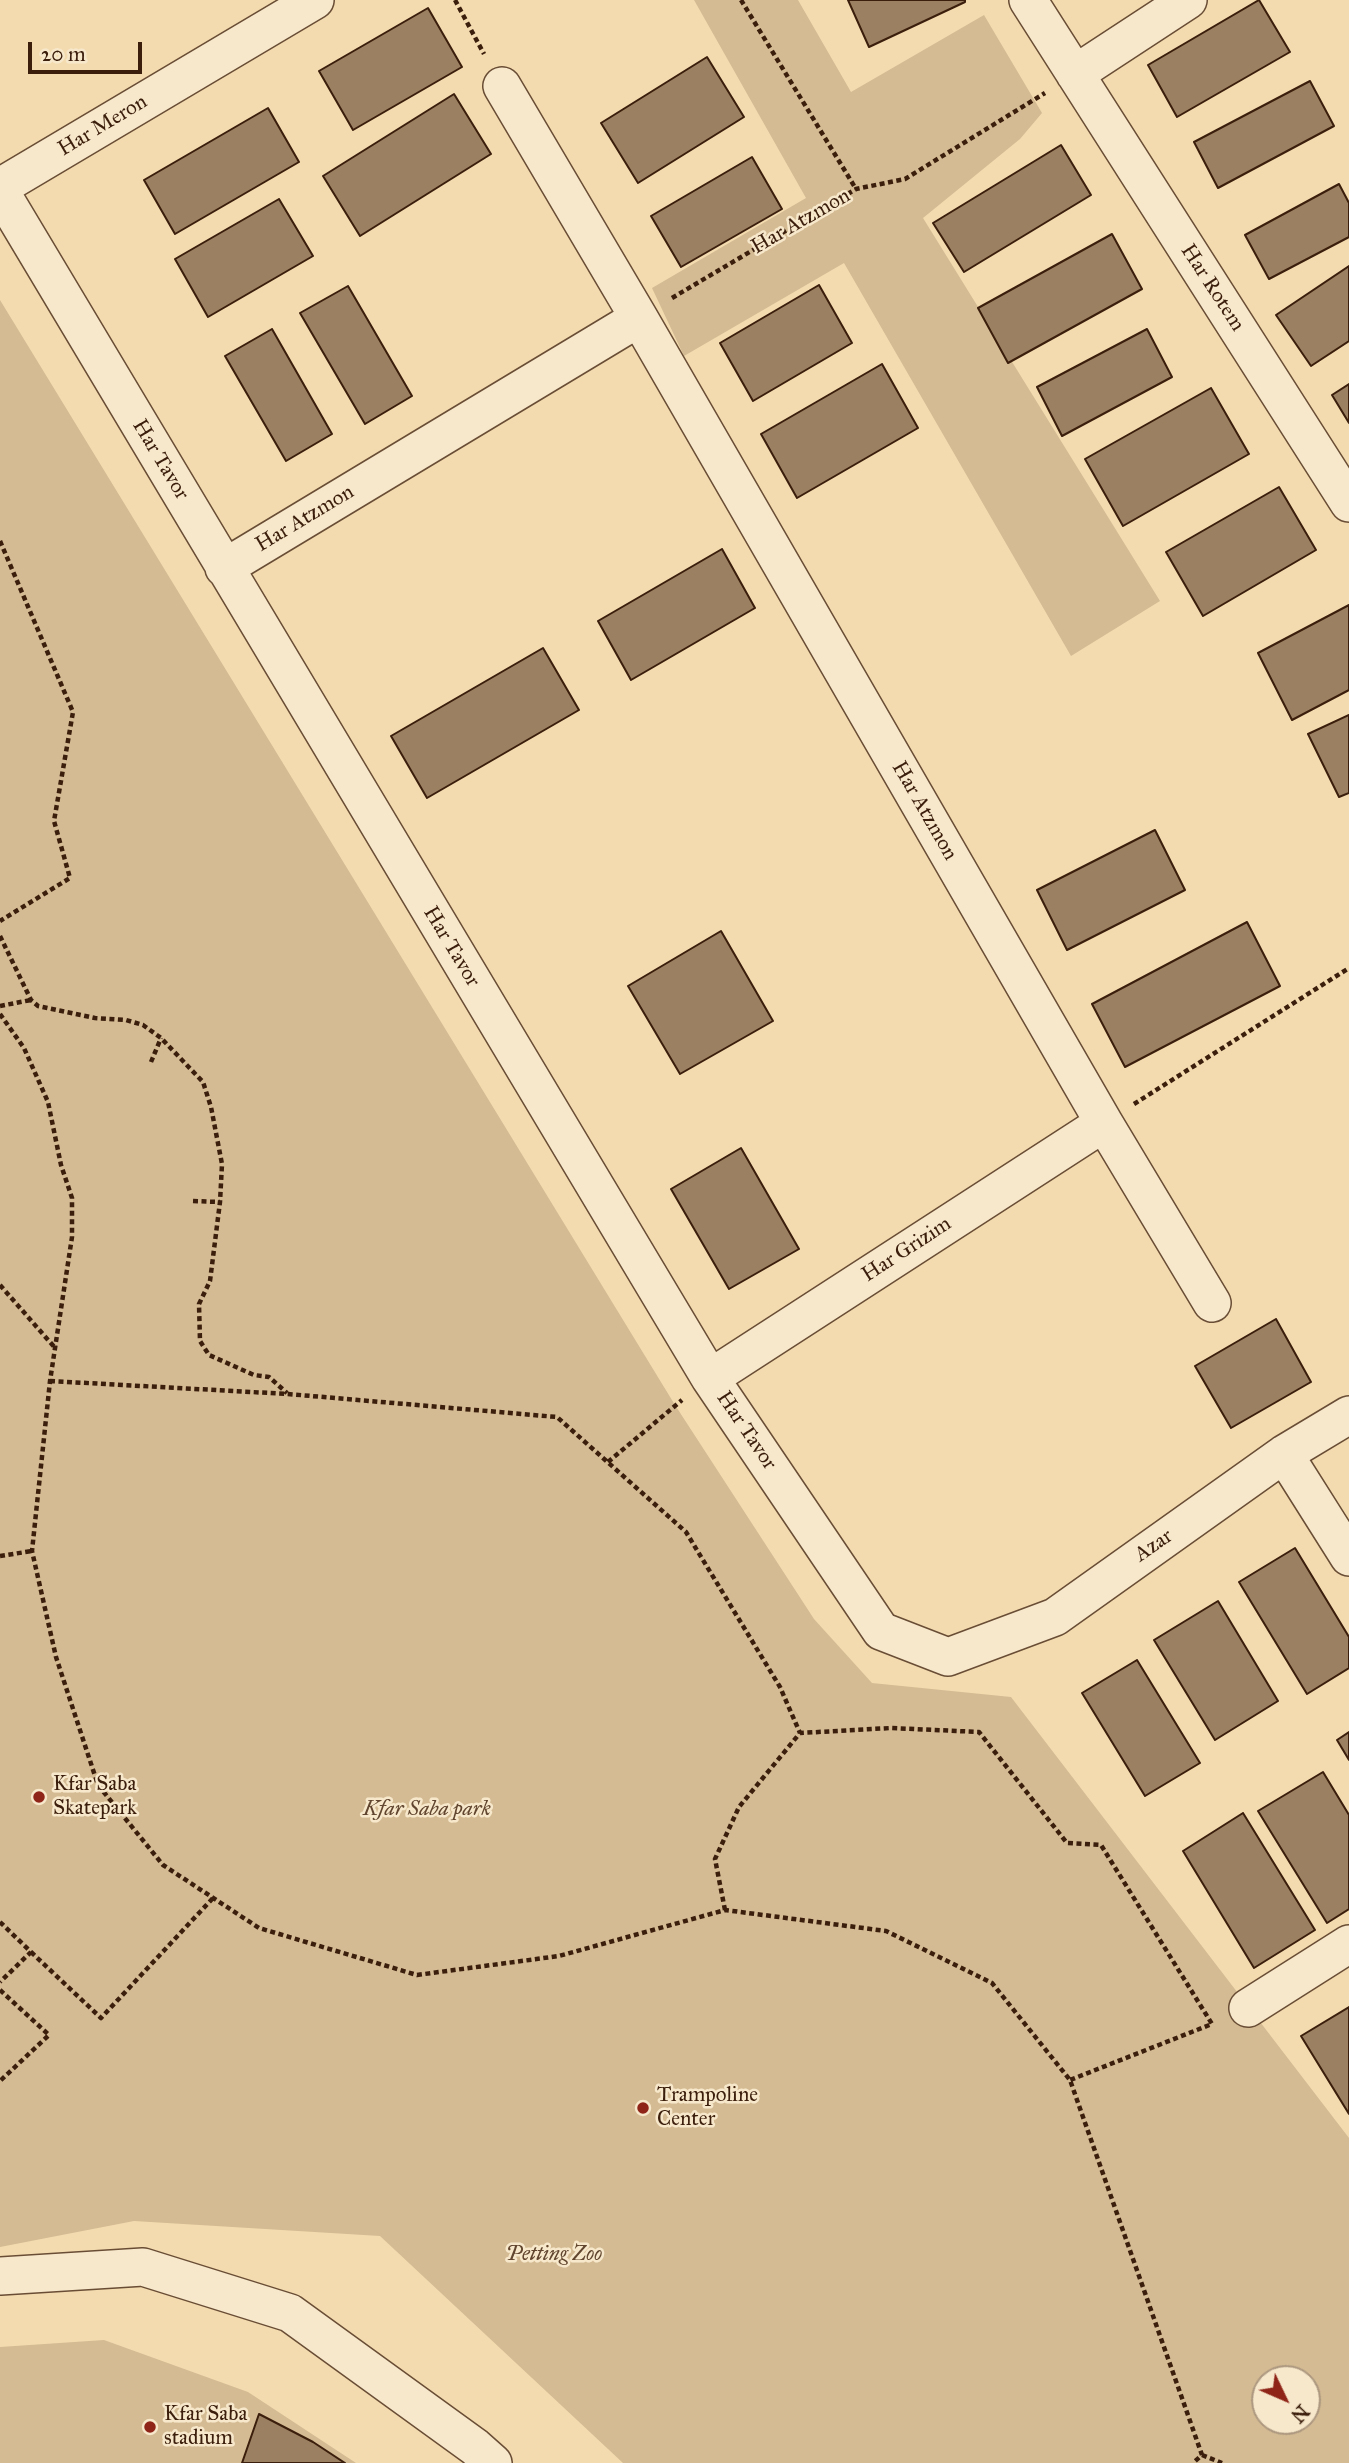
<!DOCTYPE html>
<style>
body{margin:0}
#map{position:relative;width:1349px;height:2463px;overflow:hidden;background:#f3dbaf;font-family:"IM FELL Great Primer",serif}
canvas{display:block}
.north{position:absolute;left:1251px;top:2365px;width:70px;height:70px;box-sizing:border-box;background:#f7e8cb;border:2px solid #ac977f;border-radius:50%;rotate:134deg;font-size:19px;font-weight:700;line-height:28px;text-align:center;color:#3b1e0c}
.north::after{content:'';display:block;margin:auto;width:24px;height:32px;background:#8f2418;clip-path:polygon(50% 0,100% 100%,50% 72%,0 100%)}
.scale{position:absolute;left:28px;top:42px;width:114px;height:32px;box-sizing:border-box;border:4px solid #3b1e0c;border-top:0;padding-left:9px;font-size:21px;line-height:24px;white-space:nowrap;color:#3b1e0c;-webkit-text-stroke:5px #f7e8cb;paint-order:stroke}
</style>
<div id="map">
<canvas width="1349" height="2463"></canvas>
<div class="north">N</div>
<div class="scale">20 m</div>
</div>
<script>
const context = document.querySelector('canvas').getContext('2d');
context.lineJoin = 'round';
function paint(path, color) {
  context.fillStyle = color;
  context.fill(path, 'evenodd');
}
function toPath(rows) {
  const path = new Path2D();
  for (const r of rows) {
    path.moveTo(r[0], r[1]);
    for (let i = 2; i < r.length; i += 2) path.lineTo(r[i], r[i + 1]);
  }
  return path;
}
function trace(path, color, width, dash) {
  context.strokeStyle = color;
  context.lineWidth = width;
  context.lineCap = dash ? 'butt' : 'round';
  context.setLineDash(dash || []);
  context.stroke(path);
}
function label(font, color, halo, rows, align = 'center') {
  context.font = font + ' "IM FELL Great Primer",serif';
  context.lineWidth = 5;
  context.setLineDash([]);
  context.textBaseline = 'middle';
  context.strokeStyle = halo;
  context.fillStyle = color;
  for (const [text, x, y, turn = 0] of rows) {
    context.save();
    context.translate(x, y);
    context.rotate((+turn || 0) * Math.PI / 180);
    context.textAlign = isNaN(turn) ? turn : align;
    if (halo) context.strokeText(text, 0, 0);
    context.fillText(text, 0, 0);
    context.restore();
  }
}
const green = toPath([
 [694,0,798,0,851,92,984,15,1042,113,1020,139,923,218,1160,601,1071,656,844,263,684,356,652,288,806,198],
 [0,300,675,1405,814,1619,872,1683,1011,1697,1349,2138,1349,2463,623,2463,380,2236,134,2221,0,2247],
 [1265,2379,1307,2379,1307,2421,1265,2421],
 [104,2340,248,2392,356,2463,0,2463,0,2347]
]);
const building = toPath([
 [848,0,965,0,965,2,869,47,848,0],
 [1259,0,1290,52,1177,117,1148,65,1259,0],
 [428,8,462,67,353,130,319,71,428,8],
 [707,57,744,117,638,183,601,123,707,57],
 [1310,81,1334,126,1218,188,1194,142,1310,81],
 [454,94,491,154,360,236,323,176,454,94],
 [268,108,299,162,175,234,144,180,268,108],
 [1061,145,1091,195,964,272,933,223,1061,145],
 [752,157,782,209,681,267,651,216,752,157],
 [1339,184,1349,203,1349,237,1269,279,1245,235,1339,184],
 [279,199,313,256,208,317,175,259,279,199],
 [1112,234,1142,289,1008,363,978,308,1112,234],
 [1349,266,1349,341,1311,366,1276,315,1349,266],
 [819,285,852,343,753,401,720,343,819,285],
 [348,286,412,396,365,424,300,313,348,286],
 [272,329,332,434,286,461,225,356,272,329],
 [1147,329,1172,377,1062,436,1037,387,1147,329],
 [882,364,918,428,797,498,761,434,882,364],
 [1349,384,1349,423,1332,395,1349,384],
 [1211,388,1249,454,1123,526,1085,459,1211,388],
 [1279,487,1316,550,1203,616,1166,552,1279,487],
 [722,549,755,608,631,680,598,621,722,549],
 [1349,605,1349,690,1292,720,1258,653,1349,605],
 [543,648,579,710,427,798,391,736,543,648],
 [1349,715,1349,793,1339,797,1308,734,1349,715],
 [1155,830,1185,890,1067,950,1037,890,1155,830],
 [1247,922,1280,986,1125,1067,1092,1004,1247,922],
 [721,931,773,1021,680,1074,628,986,721,931],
 [741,1148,799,1249,729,1289,671,1189,741,1148],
 [1276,1319,1311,1382,1231,1428,1195,1366,1276,1319],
 [1295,1548,1349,1637,1349,1668,1307,1694,1239,1582,1295,1548],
 [1218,1601,1278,1701,1215,1740,1154,1640,1218,1601],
 [1137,1660,1200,1763,1145,1796,1082,1693,1137,1660],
 [1349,1732,1349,1760,1337,1740,1349,1732],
 [1323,1772,1349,1815,1349,1909,1327,1923,1258,1811,1323,1772],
 [1243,1813,1315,1930,1254,1968,1183,1851,1243,1813],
 [1349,2007,1349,2114,1301,2036,1349,2007],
 [259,2414,313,2442,345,2463,242,2463,259,2414]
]);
const path = toPath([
 [455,0,484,54],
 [741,0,856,189],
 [672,298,856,189,905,179,1045,93],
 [0,541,73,712,54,821,70,878,0,921],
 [0,936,31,1000,38,1006,95,1018,126,1020,143,1025,161,1038,203,1082,211,1107,222,1164,220,1202,210,1281,199,1304,200,1341,209,1355,254,1375,269,1377,287,1393],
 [0,1006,31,1000],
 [0,1014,24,1048,48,1102,61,1165,72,1198,72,1237,50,1381,32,1551,56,1657,98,1785,163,1865,259,1928,417,1975,559,1956,725,1910,886,1931,992,1983,1070,2080,1202,2455,1193,2463],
 [151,1062,161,1038],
 [1134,1104,1349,968],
 [193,1201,220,1202],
 [0,1285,56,1349],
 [50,1381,288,1394,557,1417,686,1532,780,1687,800,1733],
 [608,1462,682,1400],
 [0,1556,32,1551],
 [725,1910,715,1859,739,1807,800,1733,891,1728,979,1732,1067,1843,1101,1845,1212,2024,1070,2080],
 [0,1922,31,1952,0,1982],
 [31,1952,101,2018,213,1898],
 [0,1990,49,2035,0,2081],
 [1202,2455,1222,2463]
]);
const minor = toPath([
 [1028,0,1349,503],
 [1075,74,1188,0],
 [502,86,639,318,1104,1123,1212,1303],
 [0,187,315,0],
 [0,191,710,1378,881,1631,948,1657,1055,1617,1284,1454,1349,1415],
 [224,568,639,318],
 [710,1378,1104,1123],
 [1284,1454,1349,1557],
 [1248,2008,1349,1944],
 [0,2276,143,2267,290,2313,475,2447,493,2463]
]);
const markers = [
 [39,1797,7,"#8f2418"],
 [643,2108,7,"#8f2418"],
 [150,2427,7,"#8f2418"]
];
const streetNames = [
 ["Har Meron",103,126,-31],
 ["Har Atzmon",801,222,-30],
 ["Har Rotem",1212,288,57],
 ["Har Tavor",160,460,59],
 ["Har Atzmon",305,519,-31],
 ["Har Atzmon",924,811,60],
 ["Har Tavor",451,947,59],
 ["Har Grizim",907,1250,-33],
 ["Har Tavor",746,1431,56],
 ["Azar",1154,1546,-35]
];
const poiNames = [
 ["Kfar Saba",53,1785],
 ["Skatepark",53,1809],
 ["Trampoline",657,2096],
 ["Center",657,2120],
 ["Kfar Saba",164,2415],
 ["stadium",164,2439]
];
const parkNames = [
 ["Kfar Saba park",427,1810],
 ["Petting Zoo",554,2255]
];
paint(green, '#d4bb93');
paint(building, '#9b8061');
trace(building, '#3b1e0c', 2);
trace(minor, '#694d35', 40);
trace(path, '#3b1e0c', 4.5, [5, 3.5]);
trace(minor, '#f7e8cb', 37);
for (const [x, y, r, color] of markers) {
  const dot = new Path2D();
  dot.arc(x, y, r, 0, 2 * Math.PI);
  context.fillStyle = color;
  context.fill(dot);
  trace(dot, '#f7e8cb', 2.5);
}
label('21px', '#3b1e0c', '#f7e8cb', streetNames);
label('21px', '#3b1e0c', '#f7e8cb', poiNames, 'left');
label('italic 21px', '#61452e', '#f7e8cb', parkNames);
</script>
